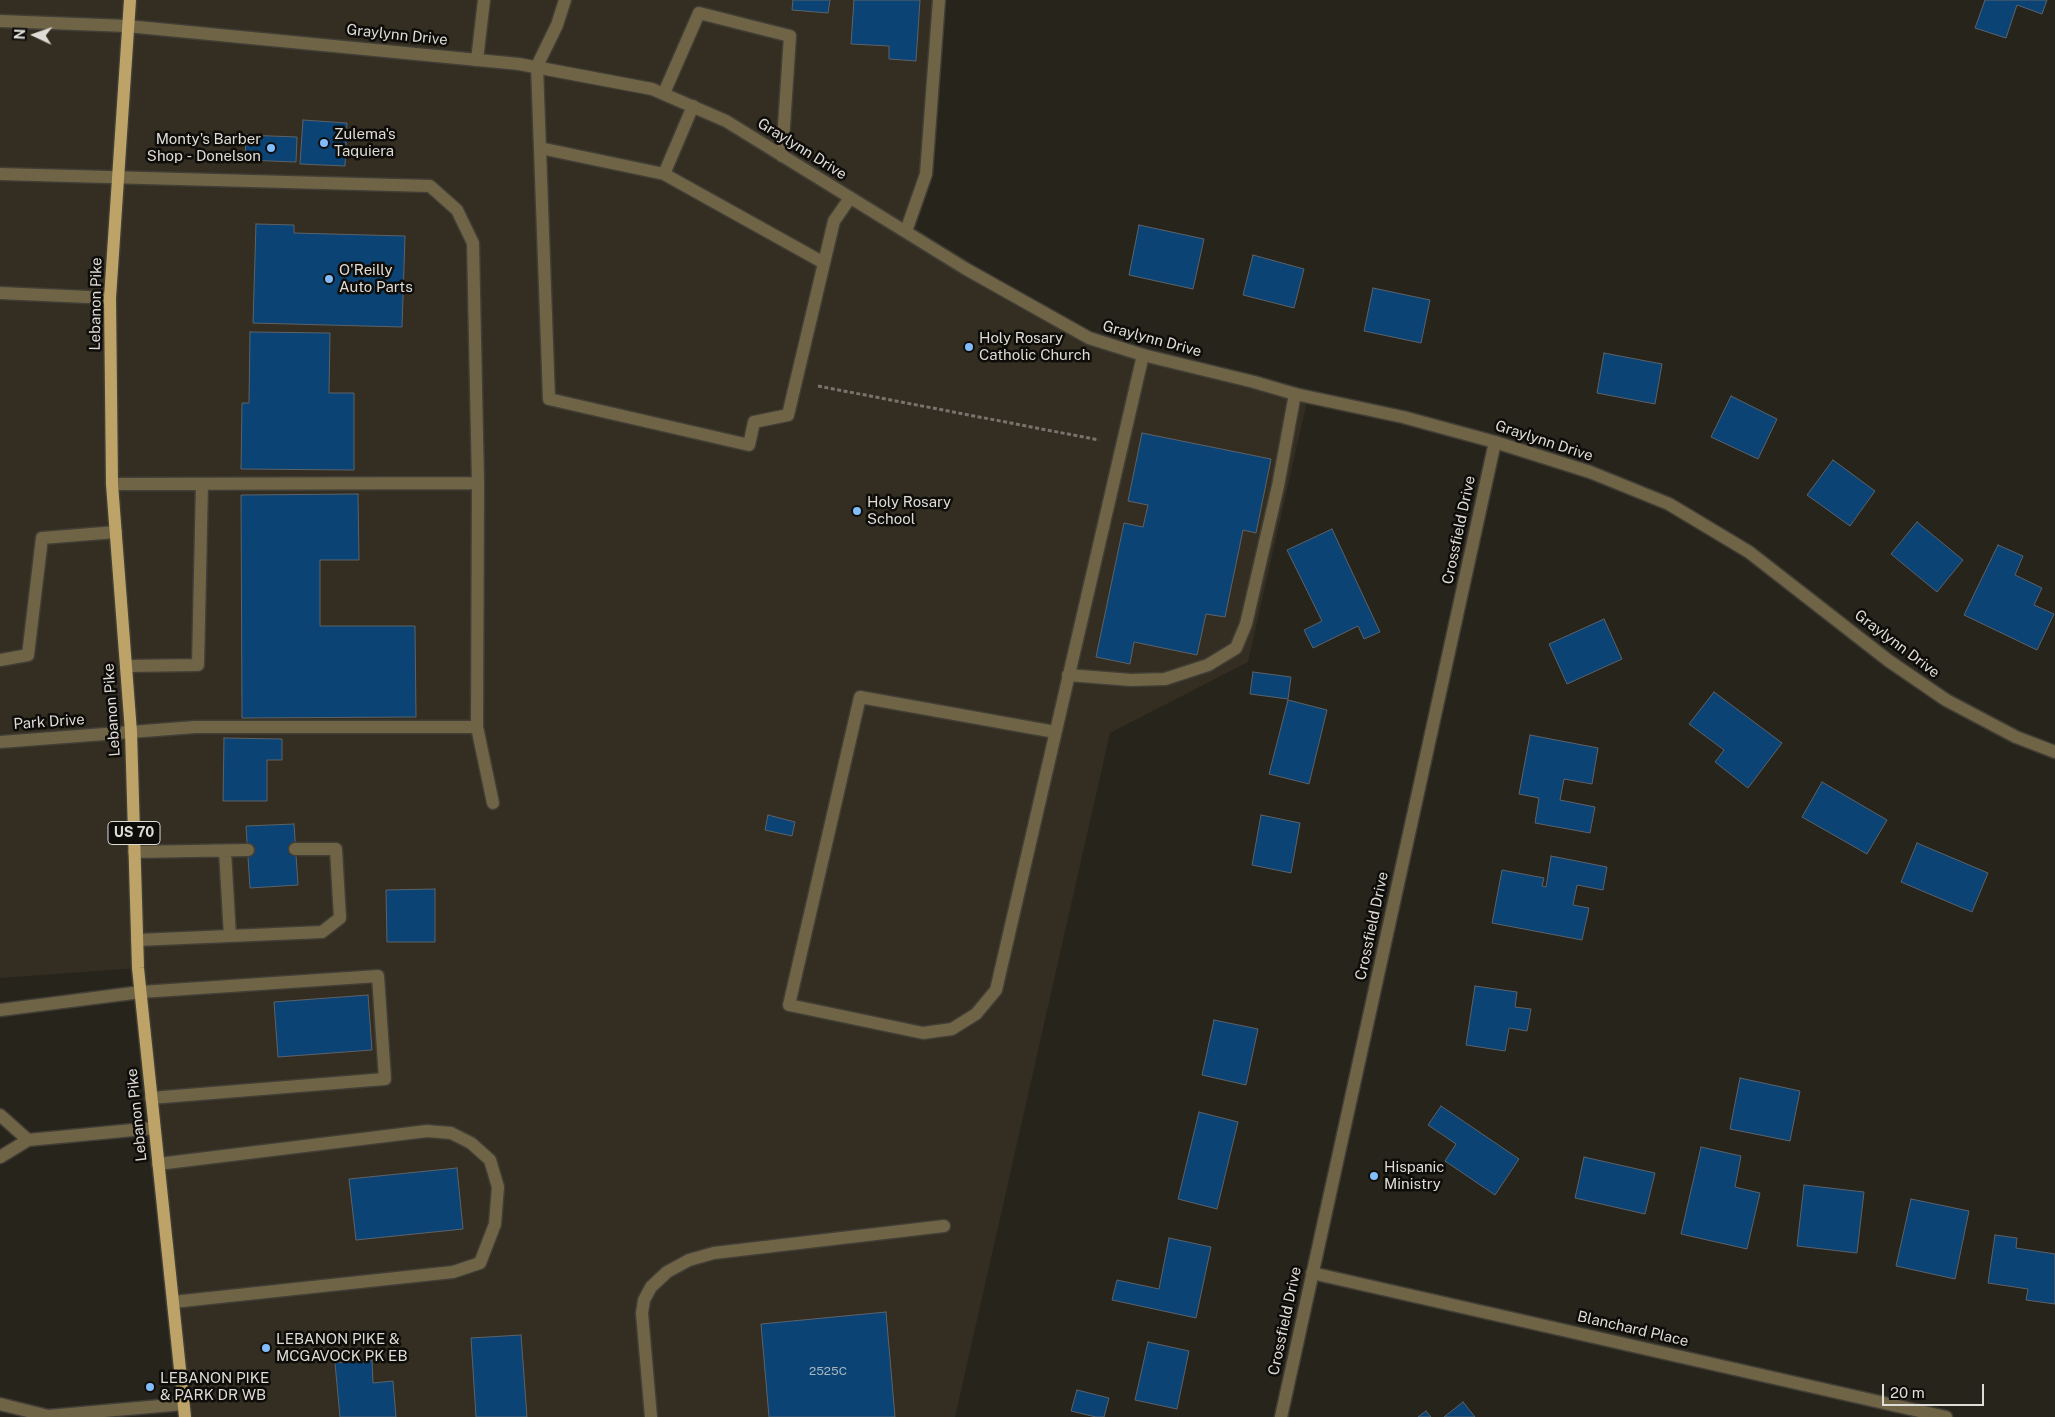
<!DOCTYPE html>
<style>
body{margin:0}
#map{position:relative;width:2055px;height:1417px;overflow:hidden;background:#27241c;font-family:"Public Sans",sans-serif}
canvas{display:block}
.north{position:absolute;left:10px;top:10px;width:50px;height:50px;-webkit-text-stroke:4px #0f0d0a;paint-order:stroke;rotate:273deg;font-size:14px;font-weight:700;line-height:20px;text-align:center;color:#dedcd7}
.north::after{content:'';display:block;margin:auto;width:18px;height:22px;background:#dedcd7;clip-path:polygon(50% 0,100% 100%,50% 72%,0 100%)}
.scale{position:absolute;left:1882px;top:1384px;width:102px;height:22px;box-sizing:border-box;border:2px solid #dedcd7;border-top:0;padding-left:6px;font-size:15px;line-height:18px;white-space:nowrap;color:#dedcd7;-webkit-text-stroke:4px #0f0d0a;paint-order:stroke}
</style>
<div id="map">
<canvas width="2055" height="1417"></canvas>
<div class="north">N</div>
<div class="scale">20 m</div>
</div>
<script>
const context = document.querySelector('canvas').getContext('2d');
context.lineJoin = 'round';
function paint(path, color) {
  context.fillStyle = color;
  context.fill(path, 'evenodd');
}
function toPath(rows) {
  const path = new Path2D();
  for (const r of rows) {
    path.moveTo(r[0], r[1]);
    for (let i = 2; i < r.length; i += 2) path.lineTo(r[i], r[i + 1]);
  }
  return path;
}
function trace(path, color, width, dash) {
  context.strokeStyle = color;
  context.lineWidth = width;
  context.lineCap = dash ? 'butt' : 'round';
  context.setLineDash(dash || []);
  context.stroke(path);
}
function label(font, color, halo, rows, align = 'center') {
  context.font = font + ' "Public Sans",sans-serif';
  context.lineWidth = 5;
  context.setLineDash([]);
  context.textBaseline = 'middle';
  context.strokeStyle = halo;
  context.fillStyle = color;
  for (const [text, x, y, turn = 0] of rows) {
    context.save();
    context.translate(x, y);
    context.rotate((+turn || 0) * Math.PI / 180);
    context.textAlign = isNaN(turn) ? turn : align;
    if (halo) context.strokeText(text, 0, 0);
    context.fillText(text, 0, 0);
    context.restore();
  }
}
const built = toPath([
 [0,0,943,0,933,175,913,235,1089,338,1308,397,1248,662,1110,733,955,1417,185,1417,138,968,0,978]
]);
const building = toPath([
 [793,0,830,0,828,13,792,10,793,0],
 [854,0,920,0,916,61,889,59,889,46,851,44,854,0],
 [1985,0,2047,0,2042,14,2017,5,2006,38,1975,28,1985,0],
 [303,120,347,123,345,166,300,164,303,120],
 [246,135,297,137,296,162,245,160,246,135],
 [256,224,294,225,294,233,405,236,402,327,253,323,256,224],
 [1139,225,1204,239,1193,289,1129,275,1139,225],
 [1253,255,1304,269,1294,308,1243,295,1253,255],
 [1373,288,1430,300,1421,343,1364,331,1373,288],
 [250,332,330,333,329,393,354,393,354,470,241,469,242,403,249,403,250,332],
 [1604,353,1662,364,1655,404,1597,393,1604,353],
 [1731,396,1777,419,1758,459,1711,437,1731,396],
 [1142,433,1271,459,1256,533,1243,530,1225,617,1206,614,1197,655,1134,642,1130,664,1096,657,1124,523,1143,527,1148,505,1128,501,1142,433],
 [1833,460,1875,491,1850,526,1807,495,1833,460],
 [358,494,359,560,320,560,320,626,415,626,416,717,242,718,241,495,358,494],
 [1917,522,1963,560,1937,592,1891,554,1917,522],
 [1332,529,1380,632,1364,639,1358,626,1313,648,1304,630,1322,621,1287,550,1332,529],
 [1998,545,2023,556,2015,575,2042,588,2034,605,2054,614,2037,650,1964,615,1998,545],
 [1604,619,1622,659,1567,684,1549,644,1604,619],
 [1253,672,1291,677,1288,699,1250,694,1253,672],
 [1714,692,1782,743,1748,788,1715,762,1724,750,1689,724,1714,692],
 [1288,700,1327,710,1309,784,1269,774,1288,700],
 [1530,735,1598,748,1592,784,1564,779,1560,800,1595,807,1590,833,1535,823,1539,798,1519,794,1530,735],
 [224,738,282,739,282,760,267,760,267,801,223,801,224,738],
 [1822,782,1887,820,1867,854,1802,817,1822,782],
 [768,815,795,822,792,836,765,830,768,815],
 [1261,815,1300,823,1291,873,1252,865,1261,815],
 [294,824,298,885,250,888,246,826,294,824],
 [1917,843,1988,873,1972,912,1901,882,1917,843],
 [1551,856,1607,867,1603,890,1577,885,1573,905,1589,908,1582,940,1492,923,1502,870,1544,878,1542,886,1546,887,1551,856],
 [435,889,435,942,387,942,386,890,435,889],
 [1475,986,1517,992,1515,1007,1531,1009,1527,1031,1509,1028,1505,1051,1466,1045,1475,986],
 [368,995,372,1050,278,1057,274,1002,368,995],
 [1214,1020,1258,1029,1246,1085,1202,1075,1214,1020],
 [1740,1078,1800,1091,1790,1141,1730,1129,1740,1078],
 [1441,1106,1519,1159,1495,1195,1445,1161,1456,1144,1428,1125,1441,1106],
 [1199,1112,1238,1122,1217,1209,1178,1199,1199,1112],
 [1701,1147,1741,1156,1735,1187,1760,1193,1747,1249,1681,1234,1701,1147],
 [1584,1157,1655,1173,1645,1214,1575,1198,1584,1157],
 [457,1168,463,1229,356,1240,349,1179,457,1168],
 [1804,1185,1864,1192,1857,1253,1797,1246,1804,1185],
 [1911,1199,1969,1211,1955,1279,1896,1266,1911,1199],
 [1995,1235,2017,1238,2016,1248,2055,1254,2055,1304,2026,1300,2028,1289,1988,1283,1995,1235],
 [1169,1238,1211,1247,1196,1318,1112,1300,1117,1280,1159,1289,1169,1238],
 [886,1312,895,1417,769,1417,761,1324,886,1312],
 [521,1335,527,1417,476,1417,471,1338,521,1335],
 [1148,1342,1189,1351,1177,1409,1135,1400,1148,1342],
 [372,1360,373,1383,393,1381,396,1417,340,1417,335,1363,372,1360],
 [1077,1390,1109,1398,1104,1417,1096,1417,1071,1411,1077,1390],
 [1463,1402,1475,1417,1444,1417,1463,1402],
 [1426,1411,1431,1417,1418,1417,1426,1411]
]);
const path = toPath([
 [818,386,1099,440]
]);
const lane = toPath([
 [565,0,557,25,537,66,549,399,749,445,754,422,788,415,834,221,850,198],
 [0,21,127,26],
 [477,60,484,0],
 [664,93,699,13,790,36,782,156],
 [540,148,664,174,824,263],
 [0,174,430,186,457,210,473,243,478,483,477,727,493,803],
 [664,174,693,106],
 [906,231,926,174,939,0],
 [0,293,110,298],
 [112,484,478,483],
 [0,660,28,655,42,538,116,532],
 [126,666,198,665,202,484],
 [1068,675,1131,680,1165,679,1208,665,1236,648,1246,624,1278,486,1295,394],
 [131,732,195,727,477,727],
 [1055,732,860,697,789,1005,923,1033,952,1029,976,1014,996,990,1143,355],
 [225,851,230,936],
 [134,852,248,850],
 [137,940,322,932,340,918,336,849,295,849],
 [0,1010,141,992,378,976,385,1079,151,1098],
 [0,1115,28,1140,154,1128],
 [0,1157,28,1140],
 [158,1164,427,1131,451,1133,471,1143,490,1160,498,1187,495,1224,480,1263,453,1272,173,1302],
 [0,1404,48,1416,183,1404],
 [651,1417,642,1313,644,1300,651,1287,667,1272,689,1260,714,1253,944,1226]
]);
const street = toPath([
 [127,26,519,64,652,89,726,121,966,269,1089,338,1143,355,1254,382,1295,394,1403,417,1495,442,1590,472,1669,504,1749,552,1889,661,1946,700,2016,737,2055,752],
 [0,742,131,732],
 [1312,1273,1946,1417],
 [1281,1417,1495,442]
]);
const primary = toPath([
 [130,0,110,298,112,484,131,732,138,968,185,1417]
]);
const markers = [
 [324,143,5,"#82bcfa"],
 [271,148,5,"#82bcfa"],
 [329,279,5,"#82bcfa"],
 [969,347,5,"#82bcfa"],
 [857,511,5,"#82bcfa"],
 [1374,1176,5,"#82bcfa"],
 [266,1348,5,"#82bcfa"],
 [150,1387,5,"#82bcfa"]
];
const numberNames = [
 ["2525C",828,1371]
];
const shields = [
 [134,833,52]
];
const shieldNames = [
 ["US 70",134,833]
];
const streetNames = [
 ["Graylynn Drive",397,35,6],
 ["Graylynn Drive",802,149,32],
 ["Lebanon Pike",96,304,-89],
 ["Graylynn Drive",1152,339,15],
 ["Graylynn Drive",1544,441,18],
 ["Crossfield Drive",1459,530,-78],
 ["Graylynn Drive",1897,644,37],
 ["Lebanon Pike",112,710,-94],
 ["Park Drive",49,722,-4],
 ["Crossfield Drive",1372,926,-78],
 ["Lebanon Pike",137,1115,-96],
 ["Crossfield Drive",1285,1321,-78],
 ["Blanchard Place",1633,1329,13]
];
const poiNames = [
 ["Zulema's",334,134],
 ["Taquiera",334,151],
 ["Monty's Barber",261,139,"right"],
 ["Shop - Donelson",261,156,"right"],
 ["O'Reilly",339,270],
 ["Auto Parts",339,287],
 ["Holy Rosary",979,338],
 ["Catholic Church",979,355],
 ["Holy Rosary",867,502],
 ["School",867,519],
 ["Hispanic",1384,1167],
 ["Ministry",1384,1184],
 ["LEBANON PIKE &",276,1339],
 ["MCGAVOCK PK EB",276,1356],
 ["LEBANON PIKE",160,1378],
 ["& PARK DR WB",160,1395]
];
paint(built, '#332e21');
paint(building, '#0b4374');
trace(building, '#5c6269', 1);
trace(lane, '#413e36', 15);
trace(street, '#413e36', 15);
trace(primary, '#413e36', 15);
trace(path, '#77746d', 3, [4, 2.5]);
trace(lane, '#706447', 12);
trace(street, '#706447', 12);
trace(primary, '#bda367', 12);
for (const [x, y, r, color] of markers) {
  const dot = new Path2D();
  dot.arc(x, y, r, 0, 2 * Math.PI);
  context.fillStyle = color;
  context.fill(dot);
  trace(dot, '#0f0d0a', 2);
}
label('12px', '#a9b6be', null, numberNames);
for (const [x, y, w] of shields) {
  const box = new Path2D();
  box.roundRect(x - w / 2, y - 11.5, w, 23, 4);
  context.fillStyle = '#0f0d0a';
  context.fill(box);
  trace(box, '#dedcd7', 1);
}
label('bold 14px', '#dedcd7', null, shieldNames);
label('15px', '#dedcd7', '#0f0d0a', streetNames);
label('15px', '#dedcd7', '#0f0d0a', poiNames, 'left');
</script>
